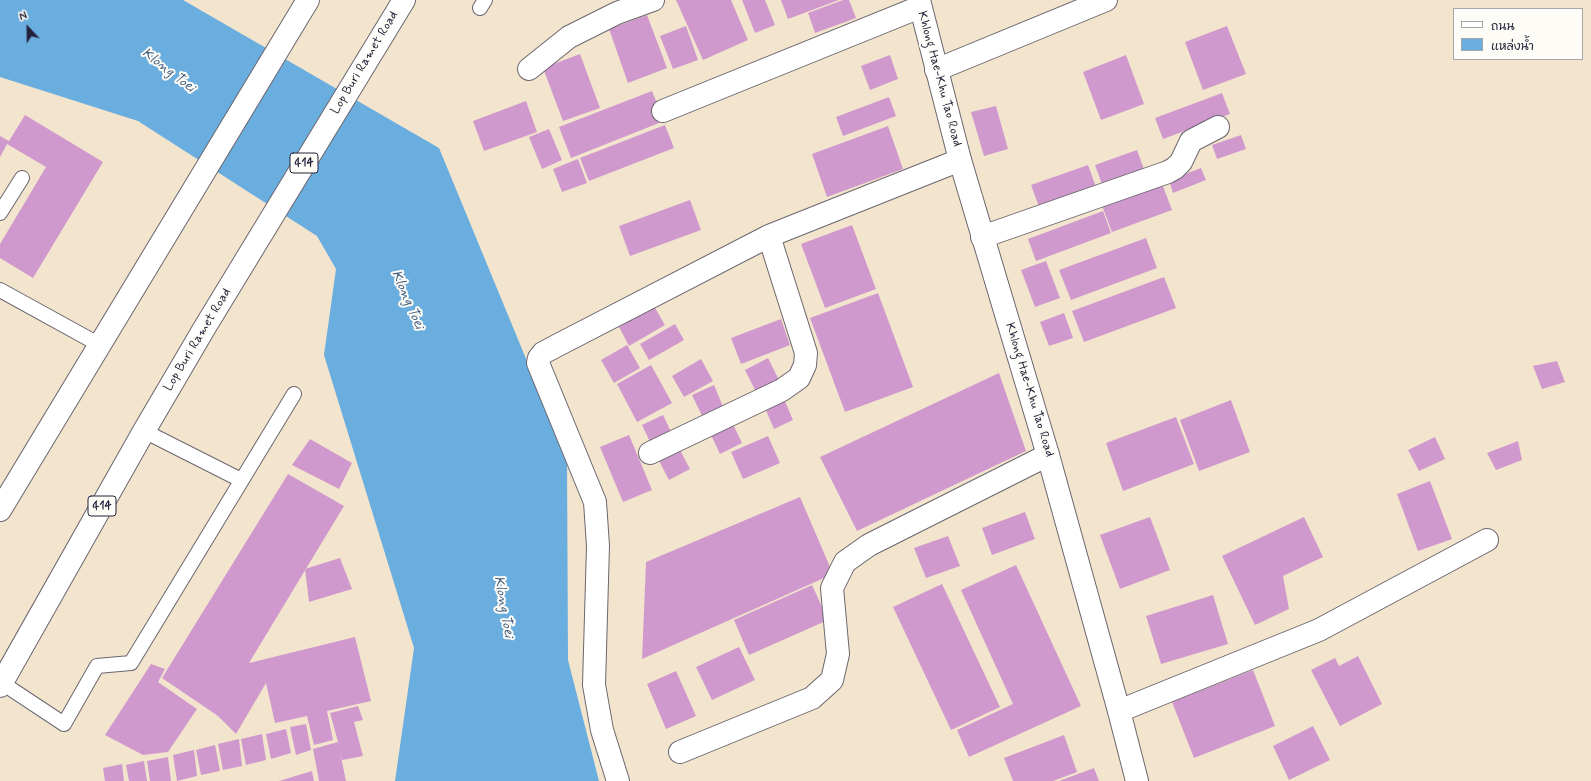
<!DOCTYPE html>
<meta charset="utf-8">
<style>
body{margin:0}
#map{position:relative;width:1591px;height:781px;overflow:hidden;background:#f3e5cd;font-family:Mynerve,"Playpen Sans Thai",sans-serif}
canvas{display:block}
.legend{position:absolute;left:1453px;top:8px;width:130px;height:52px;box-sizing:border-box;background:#fdfcf7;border:1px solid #a5a5ac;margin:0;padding:5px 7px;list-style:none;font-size:12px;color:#22223b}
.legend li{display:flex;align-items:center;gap:8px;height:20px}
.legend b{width:20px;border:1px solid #a5a5ac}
.north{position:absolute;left:8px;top:8px;width:40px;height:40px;-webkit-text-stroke:3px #fdfcf7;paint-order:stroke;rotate:338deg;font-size:11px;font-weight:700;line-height:16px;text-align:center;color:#22223b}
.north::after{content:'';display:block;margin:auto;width:14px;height:18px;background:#22223b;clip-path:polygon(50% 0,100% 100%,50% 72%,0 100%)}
</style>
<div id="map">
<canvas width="1591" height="781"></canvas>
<ul class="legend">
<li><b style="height:5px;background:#fff"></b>ถนน</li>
<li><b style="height:11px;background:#6aaddf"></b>แหล่งน้ำ</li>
</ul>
<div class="north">N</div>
</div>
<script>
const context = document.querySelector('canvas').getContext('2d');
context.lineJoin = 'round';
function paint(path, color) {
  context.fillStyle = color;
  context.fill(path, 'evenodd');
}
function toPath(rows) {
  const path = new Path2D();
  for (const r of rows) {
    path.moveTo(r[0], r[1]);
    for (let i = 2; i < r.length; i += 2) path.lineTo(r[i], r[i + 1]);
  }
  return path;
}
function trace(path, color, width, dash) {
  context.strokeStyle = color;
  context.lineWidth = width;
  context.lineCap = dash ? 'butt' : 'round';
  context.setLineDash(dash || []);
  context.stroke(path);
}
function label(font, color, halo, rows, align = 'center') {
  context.font = font + ' Mynerve,sans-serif';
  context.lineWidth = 4;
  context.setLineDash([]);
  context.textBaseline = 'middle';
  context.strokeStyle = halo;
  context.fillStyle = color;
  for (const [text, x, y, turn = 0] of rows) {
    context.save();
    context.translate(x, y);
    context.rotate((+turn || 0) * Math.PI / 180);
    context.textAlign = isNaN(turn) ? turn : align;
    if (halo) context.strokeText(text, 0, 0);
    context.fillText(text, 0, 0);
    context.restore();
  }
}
const water = toPath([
 [0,0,183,0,439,148,567,458,568,660,599,781,395,781,414,648,324,355,336,269,317,236,138,121,0,77]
]);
const building = toPath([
 [676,0,731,0,748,40,703,60],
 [742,0,765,0,775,25,755,33],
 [781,0,839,0,788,19],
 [843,0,849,0,856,18,815,33,808,13],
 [647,15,667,68,628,83,609,29],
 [686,26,698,60,673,69,660,36],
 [1227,26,1246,74,1203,90,1185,42],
 [580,54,600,108,563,121,543,68],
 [890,55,898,79,870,90,861,66],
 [1126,55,1144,104,1101,120,1083,72],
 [652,91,664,121,571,158,559,127],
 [1222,93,1230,114,1163,139,1155,118],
 [889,97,896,116,843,136,836,117],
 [526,101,537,132,484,151,473,121],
 [996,106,1008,149,984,156,971,112],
 [25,115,103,162,33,278,0,258,0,244,46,167,7,144,0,157,0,136,9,141],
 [665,125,674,148,589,181,580,158],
 [888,126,903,169,827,197,812,154],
 [549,129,562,160,542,169,529,137],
 [1241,135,1246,149,1217,159,1212,145],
 [1137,150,1145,172,1103,187,1095,165],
 [578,159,587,183,562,192,553,169],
 [1088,165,1096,187,1039,207,1031,185],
 [1201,168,1206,180,1173,193,1169,180],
 [1161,181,1172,210,1112,232,1101,203],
 [690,200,701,230,630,256,619,226],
 [1103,211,1111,233,1036,261,1028,239],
 [852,225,876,289,825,308,801,244],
 [1146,238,1157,268,1071,300,1059,270],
 [1046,261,1060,298,1035,307,1021,270],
 [1164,277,1176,308,1084,342,1072,311],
 [878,293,913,387,845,412,810,318],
 [654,306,665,325,629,346,619,327],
 [1064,313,1073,338,1049,346,1040,322],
 [781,319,790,345,741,364,731,338],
 [675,324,684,340,649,360,640,344],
 [627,345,640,368,614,383,601,360],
 [768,358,779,380,756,392,745,370],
 [701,359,713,381,684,397,672,376],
 [1557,361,1565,382,1542,389,1533,366],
 [651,365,672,403,637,422,617,384],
 [999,373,1026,451,857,531,820,457],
 [714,385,724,409,703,418,692,395],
 [784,399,793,420,774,429,765,408],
 [1231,400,1250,452,1199,471,1180,420],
 [663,415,673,436,652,446,642,425],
 [1176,417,1194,464,1123,491,1106,443],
 [732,422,742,443,720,454,710,433],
 [629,435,652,490,623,502,600,447],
 [768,436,780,463,743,479,731,452],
 [1435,437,1445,459,1419,471,1408,450],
 [310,439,352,463,339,489,292,465],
 [1518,441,1522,460,1496,470,1487,453],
 [679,448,690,469,669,480,658,459],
 [288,474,344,506,249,663,355,637,371,701,327,711,333,740,314,745,307,716,275,723,266,683,236,734,218,716,162,678],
 [1430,481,1452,539,1418,551,1397,494],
 [800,497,833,574,642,659,646,562],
 [1025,512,1035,539,992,555,982,528],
 [1150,517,1170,570,1120,589,1100,535],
 [1304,517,1323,557,1283,576,1289,609,1255,625,1222,556],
 [948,536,960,566,926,578,914,548],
 [340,558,352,589,309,602,305,569],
 [1016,565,1081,706,969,757,957,730,1013,704,961,590],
 [942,584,1000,707,951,730,893,607],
 [812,585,828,620,749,655,734,620],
 [1213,595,1228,644,1161,664,1146,616],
 [739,647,755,680,712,700,696,667],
 [1358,656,1382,704,1340,726,1311,670,1335,658,1339,666],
 [151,664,165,669,158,682,197,709,168,752,143,755,105,735],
 [1253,670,1275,726,1194,758,1172,702],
 [676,671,696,716,666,729,647,684],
 [358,706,363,720,354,722,363,756,342,760,340,752,346,781,319,781,313,749,338,742,330,713],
 [306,724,311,750,296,755,290,727],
 [1313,726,1330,760,1289,780,1273,746],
 [286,729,291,753,271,759,266,734],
 [262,734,266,760,246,765,241,739],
 [1064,735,1077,772,1053,781,1013,781,1004,758],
 [239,739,242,766,223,770,218,744],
 [215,745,220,771,201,775,196,750],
 [194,750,197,776,177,781,173,755],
 [168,757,171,781,150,781,147,761],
 [144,761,147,781,129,781,126,765],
 [122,764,124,781,105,781,103,768],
 [1094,768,1099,781,1059,781],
 [312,771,314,781,279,781]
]);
const lane = toPath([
 [480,8,485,0],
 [0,213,22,178],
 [0,290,100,345],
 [144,431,241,480],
 [2,683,64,724,97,666,131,663,294,394]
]);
const street = toPath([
 [529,69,569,37,617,13,653,0],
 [936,70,1106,0],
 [663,111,920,7],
 [982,237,1168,172,1175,168,1181,162,1191,141,1218,127],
 [650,453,782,390,799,378,805,365,806,353,769,236],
 [1119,711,1319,630,1487,540],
 [680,752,812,698,832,680,838,654,832,588,845,562,869,545,1048,455],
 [618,781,602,730,594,685,598,546,595,502,538,363,539,358,543,353,558,345,769,236,960,160]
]);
const secondary = toPath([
 [919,0,960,160,1048,455,1119,711,1137,781]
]);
const primary = toPath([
 [0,510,308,0],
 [0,686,144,431,205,327,404,0]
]);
const shields = [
 [304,163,28],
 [102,506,28]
];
const shieldNames = [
 ["414",304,163],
 ["414",102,506]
];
const streetNames = [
 ["Lop Buri Ramet Road",365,63,-59],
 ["Khlong Hae-Khu Tao Road",939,79,75],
 ["Lop Buri Ramet Road",198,340,-59],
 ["Khlong Hae-Khu Tao Road",1029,390,73]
];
const waterNames = [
 ["Klong Toei",168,71,38],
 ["Klong Toei",407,300,67],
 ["Klong Toei",503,607,80]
];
paint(water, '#6aaddf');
paint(building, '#d099ce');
trace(lane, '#6b666e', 16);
trace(street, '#6b666e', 24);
trace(secondary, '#6b666e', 24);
trace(primary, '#6b666e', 24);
trace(lane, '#fff', 14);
trace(street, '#fff', 22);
trace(secondary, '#fff', 22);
trace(primary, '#fff', 22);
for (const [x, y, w] of shields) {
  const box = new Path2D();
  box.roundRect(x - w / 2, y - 10, w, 20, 3);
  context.fillStyle = '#fdfcf7';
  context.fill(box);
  trace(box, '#22223b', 1);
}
label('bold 12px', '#22223b', null, shieldNames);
label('13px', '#22223b', '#fdfcf7', streetNames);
label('italic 14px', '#3f5a7d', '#fdfcf7', waterNames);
</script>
